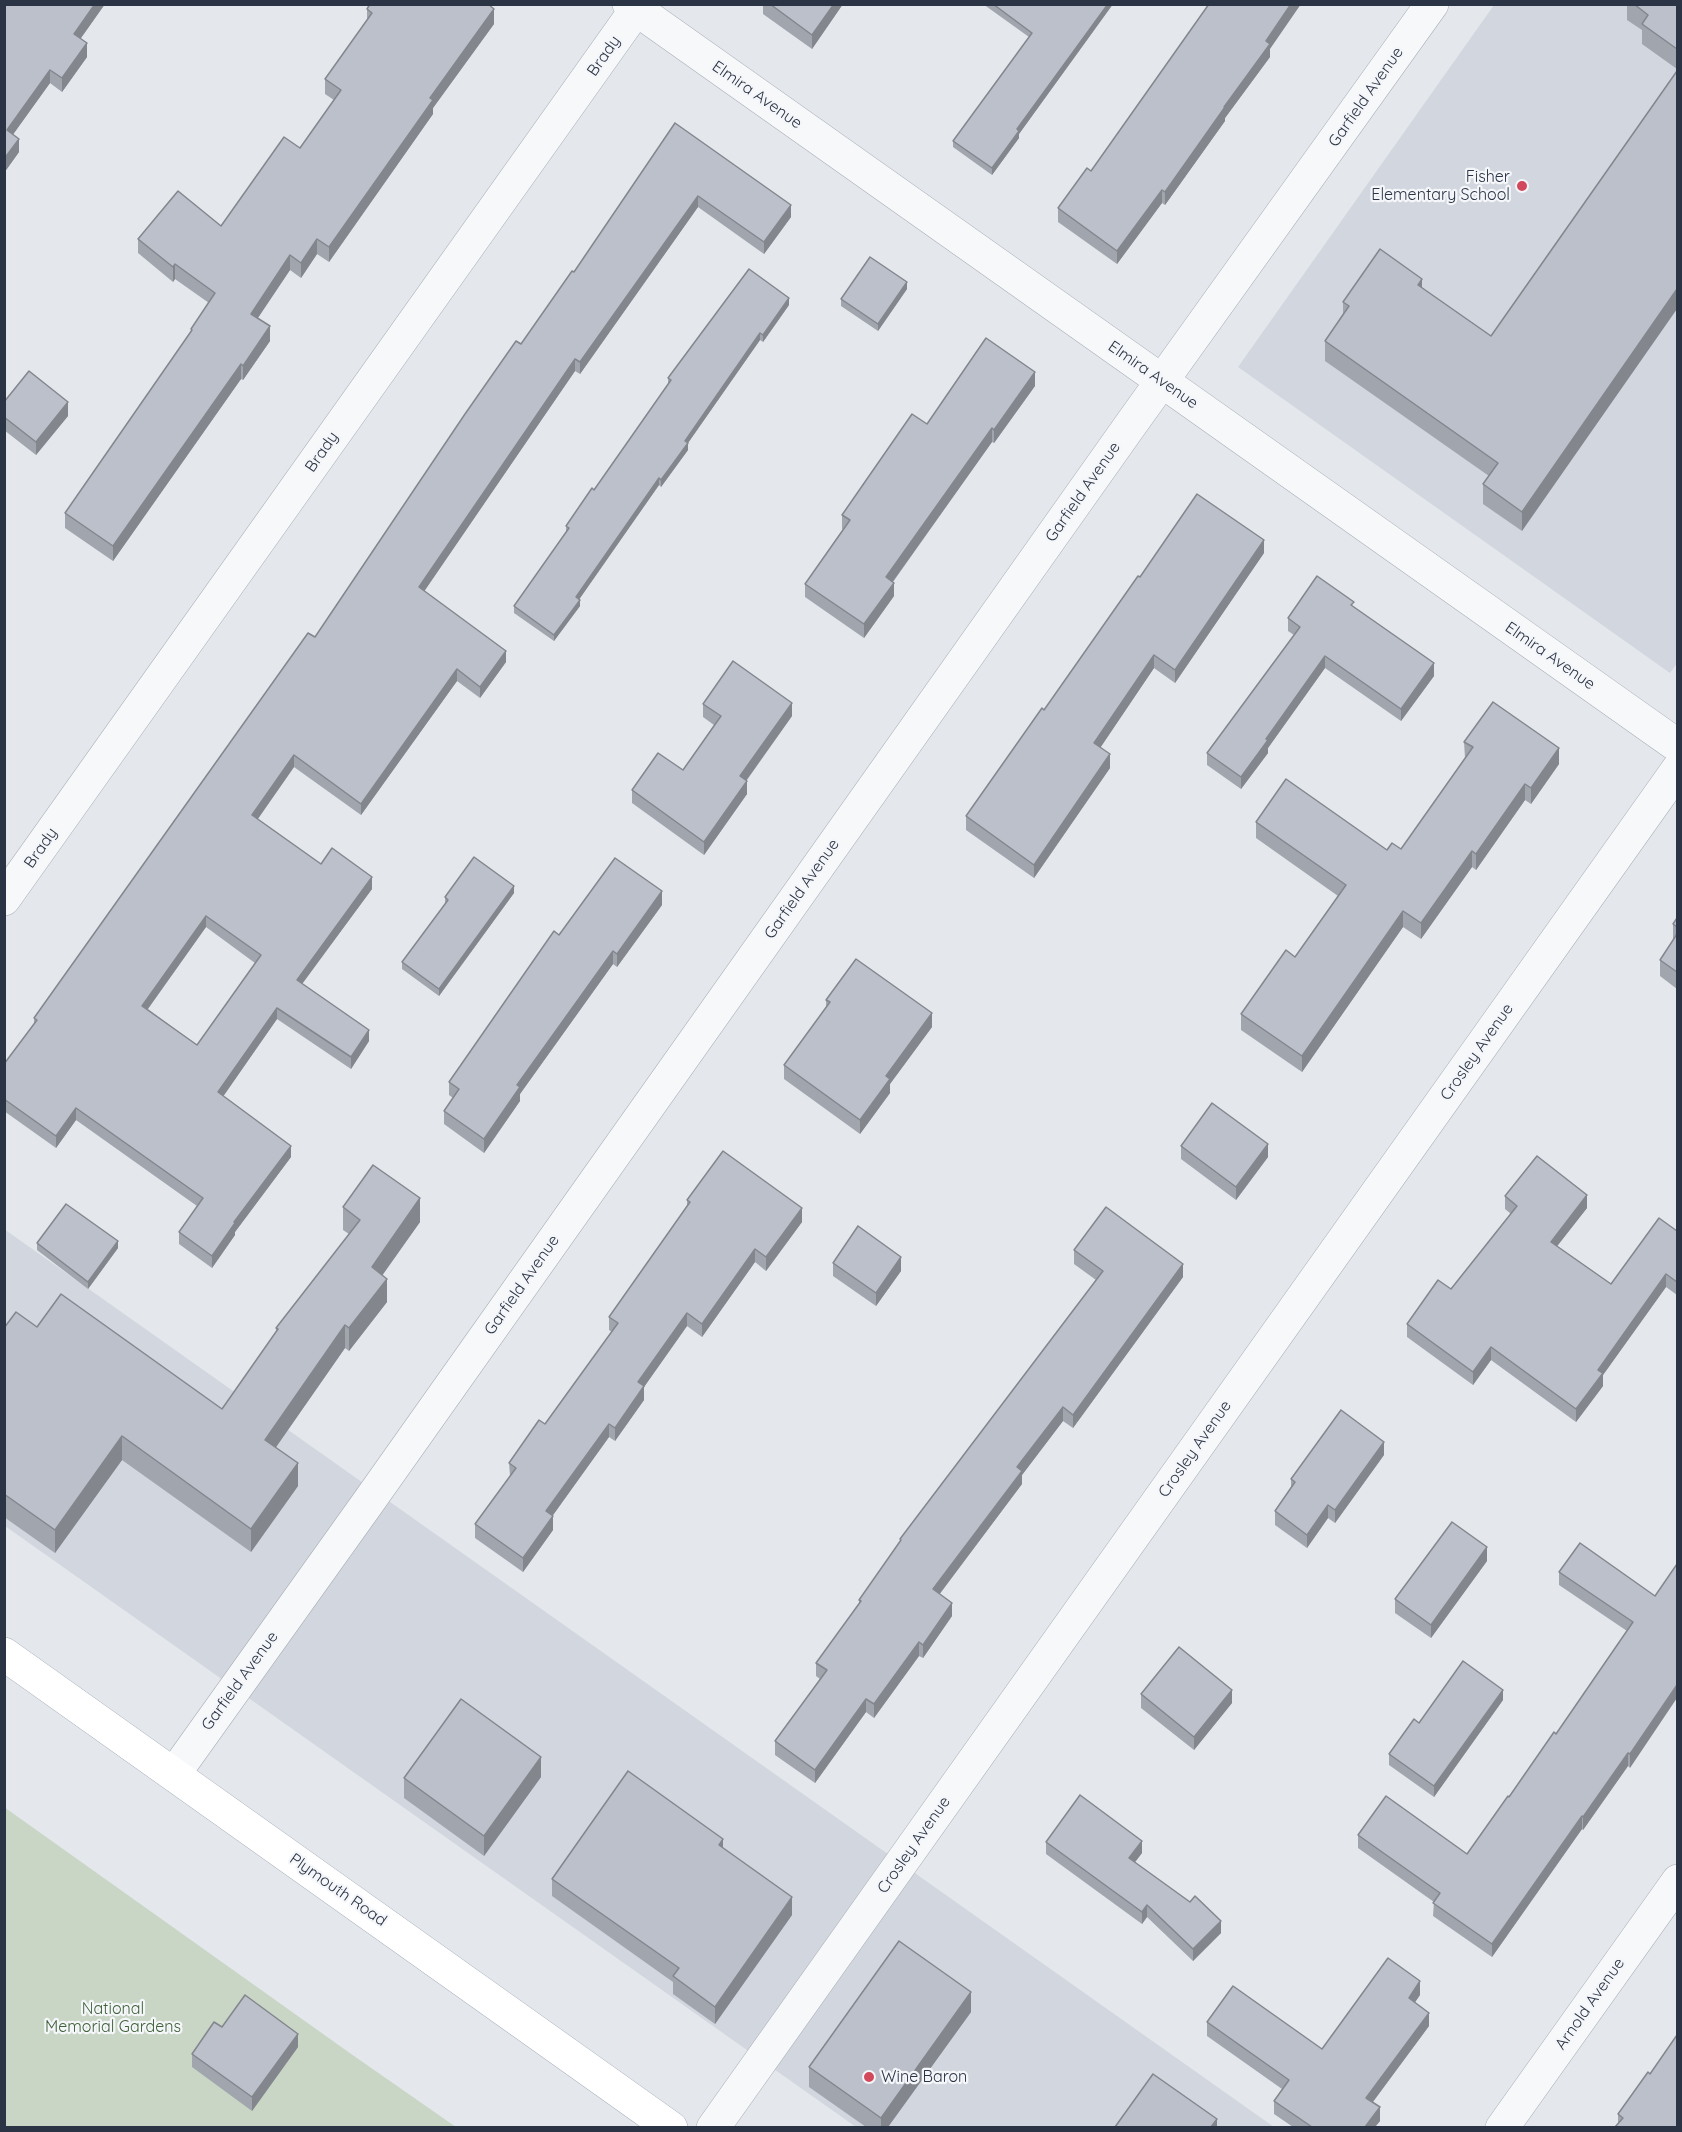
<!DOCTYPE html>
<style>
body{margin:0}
#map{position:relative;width:1682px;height:2132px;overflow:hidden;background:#e4e7ec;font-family:Quicksand,sans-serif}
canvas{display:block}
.frame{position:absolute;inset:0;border:6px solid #2b3445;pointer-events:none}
</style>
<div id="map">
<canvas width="1682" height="2132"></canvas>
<div class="frame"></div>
</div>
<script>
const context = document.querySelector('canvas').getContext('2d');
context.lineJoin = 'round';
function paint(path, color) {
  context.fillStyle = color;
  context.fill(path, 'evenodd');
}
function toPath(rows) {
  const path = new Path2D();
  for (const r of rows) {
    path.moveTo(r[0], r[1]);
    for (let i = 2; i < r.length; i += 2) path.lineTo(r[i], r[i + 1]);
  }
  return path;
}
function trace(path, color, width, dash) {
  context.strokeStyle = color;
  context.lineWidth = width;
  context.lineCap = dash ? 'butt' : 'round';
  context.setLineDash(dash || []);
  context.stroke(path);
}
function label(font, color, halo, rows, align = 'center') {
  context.font = font + ' Quicksand,sans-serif';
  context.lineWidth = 4.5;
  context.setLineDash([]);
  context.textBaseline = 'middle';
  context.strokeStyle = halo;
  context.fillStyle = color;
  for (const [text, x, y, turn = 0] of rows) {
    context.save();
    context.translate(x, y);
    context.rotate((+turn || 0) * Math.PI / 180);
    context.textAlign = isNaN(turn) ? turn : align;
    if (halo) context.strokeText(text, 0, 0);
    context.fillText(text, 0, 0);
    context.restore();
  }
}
const built = toPath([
 [1494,5,1677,5,1678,662,1670,673,1238,367],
 [4,1229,1274,2127,856,2127,5,1526]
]);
const green = toPath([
 [4,1807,354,2056,456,2127,5,2127]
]);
const minor = toPath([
 [629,4,1678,746],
 [4,899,640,4],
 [174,1774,367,1504,1129,427,1432,4],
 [713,2128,1678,769],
 [1502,2128,1678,1881]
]);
const major = toPath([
 [4,1654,671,2128]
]);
const wall = toPath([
 [4,4,105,4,80,39,87,57,62,92,50,83,13,134,19,152,4,173],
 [763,4,843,4,812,49,763,14],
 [983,4,1113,4,1019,134,1019,138,992,175,953,147,953,141,1029,37],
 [1627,4,1677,4,1677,69,1642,44,1642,30,1627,20],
 [367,9,494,24,433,108,433,114,329,262,317,254,301,278,290,270,258,318,270,341,243,380,241,379,113,561,65,528,65,513,191,332,191,329,209,303,175,279,173,282,138,253,138,239,221,226,300,148,334,100,325,94,325,79,367,20],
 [1270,49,1270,57,1225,118,1225,121,1165,205,1162,203,1117,264,1058,222,1058,208,1091,171],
 [1677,71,1522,531,1483,504,1483,484,1489,476,1325,361,1325,341,1343,314,1343,302,1422,288,1491,336],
 [675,123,791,217,764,254,698,207,580,374,575,371,424,591,506,662,480,698,457,681,361,815,294,767,258,819,321,864,372,889,302,983,369,1041,351,1069,277,1019,223,1096,291,1157,235,1232,235,1235,212,1268,179,1244,179,1232,197,1206,76,1120,56,1148,4,1111,4,1064,34,1024,34,1018,315,637,521,344,574,272],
 [206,927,255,963,197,1045,148,1009],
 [907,289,878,331,841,306,841,299],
 [789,305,763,342,760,340,688,443,688,450,661,487,659,485,579,599,580,606,554,641,514,613,514,606,566,533,566,526,594,490,668,384,668,378],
 [1035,386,994,443,992,442,893,582,894,596,864,638,805,597,805,584,843,529,842,529,842,515,927,424],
 [4,402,68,416,36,455,4,430],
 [1264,553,1175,683,1154,668,1100,748,1110,768,1034,878,966,830,966,816,1044,710,1140,577],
 [1354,607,1434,676,1401,721,1325,668,1268,748,1268,753,1241,789,1207,765,1207,753,1294,635,1288,631,1288,618],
 [703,704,792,716,747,780,747,794,704,855,632,803,632,790,683,770,714,725,703,717],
 [1464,742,1559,764,1531,804,1525,800,1476,870,1472,867,1421,939,1403,927,1302,1072,1241,1030,1241,1014,1295,957,1338,896,1256,838,1256,822,1387,850,1401,849,1465,758],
 [514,893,439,996,402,969,402,962,445,904,445,897],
 [662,905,617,967,613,964,520,1094,520,1101,484,1153,444,1124,444,1111,453,1098,449,1095,449,1082,559,935],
 [1677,918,1677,989,1660,976,1660,960,1673,941,1673,924],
 [826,1000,932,1027,890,1084,890,1093,860,1134,784,1079,784,1065,826,1008],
 [1181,1146,1268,1157,1236,1200,1181,1159],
 [1505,1196,1587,1208,1557,1246,1611,1284,1677,1231,1677,1295,1666,1287,1603,1375,1603,1386,1576,1422,1491,1360,1473,1385,1407,1337,1407,1324,1451,1289,1511,1214,1505,1209],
 [687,1200,802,1222,766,1271,755,1262,702,1337,687,1326,644,1387,644,1400,615,1441,609,1437,552,1516,553,1530,523,1572,475,1538,475,1524,510,1476,509,1463,545,1424,612,1332,609,1330,609,1317,687,1206],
 [343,1207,420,1222,382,1275,387,1302,349,1351,345,1348,276,1447,298,1486,251,1552,122,1460,55,1553,4,1517,4,1328,37,1327,222,1409,276,1332,276,1328,349,1234,343,1230],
 [37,1243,118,1248,88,1289,37,1250],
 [1074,1250,1183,1277,1073,1428,1063,1421,1022,1475,1022,1484,939,1594,952,1616,923,1658,919,1656,874,1718,866,1712,815,1783,775,1755,775,1741,820,1679,816,1676,816,1663,859,1604,859,1600,900,1543,900,1539,1096,1280,1074,1264],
 [833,1263,901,1271,876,1306,833,1276],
 [1384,1455,1335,1523,1328,1518,1307,1548,1275,1525,1275,1511,1291,1488,1291,1479],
 [1487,1561,1431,1638,1395,1613,1395,1599],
 [1559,1572,1655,1596,1630,1768,1628,1766,1583,1830,1582,1829,1492,1957,1433,1916,1434,1902,1358,1848,1358,1835,1467,1854,1556,1734,1627,1631,1559,1585],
 [1141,1694,1232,1703,1194,1750,1141,1708],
 [1503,1700,1434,1797,1389,1765,1389,1754,1419,1723],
 [541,1777,484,1856,404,1798,404,1778],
 [1046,1842,1142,1853,1135,1862,1221,1933,1193,1961,1147,1917,1142,1924,1046,1854],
 [723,1848,792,1915,715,2024,673,1994,673,1982,552,1896,552,1879],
 [1420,1995,1415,2002,1429,2026,1373,2102,1380,2121,1375,2127,1293,2127,1274,2114,1274,2101,1282,2089,1207,2036,1207,2022,1322,2049],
 [971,2012,888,2127,866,2127,809,2087,809,2067],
 [222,2027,298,2047,252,2111,192,2067,192,2054],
 [1650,2074,1618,2125,1618,2114]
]);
const shadedWall = toPath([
 [95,4,105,4,74,48,74,34],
 [834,4,843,4,812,49,812,35],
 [1108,4,1113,4,1019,134,1019,138,992,175,992,168,1017,129],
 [1291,4,1301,4,1270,49,1270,57,1225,118,1225,121,1165,205,1165,192,1224,107,1266,41],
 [494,9,494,24,433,108,433,114,329,262,329,247,430,98],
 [87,43,87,57,62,92,62,78],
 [50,70,50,83,7,143,7,130],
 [19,139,19,152,4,173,4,159],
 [1162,190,1162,203,1117,264,1117,251],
 [698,196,698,207,580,374,580,362],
 [791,205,791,217,764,254,764,242],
 [317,239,317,254,301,278,301,263],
 [290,255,290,270,251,328,251,314],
 [175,264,175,279,173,282,173,267],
 [1422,279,1422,299,1418,285],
 [907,282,907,289,878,331,878,324],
 [1677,289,1677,309,1522,531,1522,512],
 [789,298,789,305,763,342,763,335],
 [270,326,270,341,243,380,243,366],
 [760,333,760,340,688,443,688,450,661,487,661,480,685,441],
 [575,359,575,371,419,599,419,587],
 [241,364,241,379,113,561,113,546],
 [1035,372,1035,386,994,443,994,430],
 [68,402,68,416,36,455,36,442],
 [992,428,992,442,886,591,886,577],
 [659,478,659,485,576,604,576,597],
 [1264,540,1264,553,1175,683,1175,670],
 [894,583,894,596,864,638,864,624],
 [580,600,580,606,554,641,554,635],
 [506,651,506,662,480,698,480,687],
 [1154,655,1154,668,1094,757,1094,743],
 [1325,656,1325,668,1268,748,1268,753,1241,789,1241,777,1266,739],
 [1434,663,1434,676,1401,721,1401,709],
 [457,669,457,681,361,815,361,804],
 [792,703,792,716,740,789,740,776],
 [1559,748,1559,764,1531,804,1531,788],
 [1110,754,1110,768,1034,878,1034,865],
 [294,755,294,767,252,827,252,815],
 [747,781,747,794,704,855,704,842],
 [1525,784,1525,800,1476,870,1476,854],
 [1472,851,1472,867,1421,939,1421,923],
 [372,877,372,889,297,991,297,980],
 [514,886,514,893,439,996,439,989],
 [662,891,662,905,617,967,617,954],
 [1403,911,1403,927,1302,1072,1302,1056],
 [206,916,206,927,142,1017,142,1006],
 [613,951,613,964,520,1094,520,1101,484,1153,484,1139,517,1085],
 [277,1008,277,1019,218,1104,218,1092],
 [932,1013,932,1027,890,1084,890,1093,860,1134,860,1120,886,1076],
 [369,1030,369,1041,351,1069,351,1057],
 [76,1108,76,1120,56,1148,56,1136],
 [1268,1144,1268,1157,1236,1200,1236,1187],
 [291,1146,291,1157,235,1232,235,1235,212,1268,212,1256,234,1222],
 [1587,1195,1587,1208,1551,1254,1551,1242],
 [420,1198,420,1222,372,1290,372,1267],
 [802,1208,802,1222,766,1271,766,1257],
 [118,1241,118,1248,88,1289,88,1282],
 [755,1249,755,1262,702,1337,702,1324],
 [901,1257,901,1271,876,1306,876,1293],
 [1183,1264,1183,1277,1073,1428,1073,1415],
 [1666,1274,1666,1287,1603,1375,1603,1386,1576,1422,1576,1409,1598,1370],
 [387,1279,387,1302,349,1351,349,1328],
 [687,1313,687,1326,644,1387,644,1400,615,1441,615,1428,638,1382],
 [345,1325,345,1348,265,1463,265,1440],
 [1491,1347,1491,1360,1473,1385,1473,1372],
 [1063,1407,1063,1421,1022,1475,1022,1484,933,1603,933,1589,1017,1467],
 [609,1424,609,1437,546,1525,546,1511],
 [122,1436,122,1460,55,1553,55,1530],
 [1384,1442,1384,1455,1335,1523,1335,1510],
 [298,1463,298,1486,251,1552,251,1529],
 [1328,1505,1328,1518,1307,1548,1307,1535],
 [553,1516,553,1530,523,1572,523,1558],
 [1487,1547,1487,1561,1431,1638,1431,1625],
 [952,1603,952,1616,923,1658,923,1645],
 [919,1642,919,1656,874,1718,874,1704],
 [1677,1685,1677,1698,1630,1768,1630,1754],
 [1232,1690,1232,1703,1194,1750,1194,1737],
 [1503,1690,1503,1700,1434,1797,1434,1786],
 [866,1699,866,1712,815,1783,815,1770],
 [1628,1753,1628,1766,1583,1830,1583,1817],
 [541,1757,541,1777,484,1856,484,1836],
 [1582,1816,1582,1829,1492,1957,1492,1944],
 [723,1839,723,1857,719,1845],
 [1142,1841,1142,1853,1129,1870,1129,1858],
 [792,1897,792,1915,715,2024,715,2007],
 [1147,1905,1147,1917,1142,1924,1142,1912],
 [1221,1921,1221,1933,1193,1961,1193,1949],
 [1420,1981,1420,1995,1409,2011,1409,1998],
 [971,1992,971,2012,888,2127,881,2127,881,2118],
 [1429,2013,1429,2026,1366,2111,1366,2098],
 [298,2034,298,2047,252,2111,252,2097],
 [1380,2107,1380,2121,1375,2127,1365,2127],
 [1217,2119,1217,2127,1211,2127]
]);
const building = toPath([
 [4,4,95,4,74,34,87,43,62,78,50,70,7,130,19,139,4,159,4,4],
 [370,4,488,4,494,9,430,98,433,100,329,247,317,239,301,263,290,255,251,314,270,326,243,366,241,364,113,546,65,513,192,330,191,329,215,293,175,264,173,267,138,239,178,191,221,226,284,137,300,148,341,90,325,79,372,13,367,9,370,4],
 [770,4,834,4,812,35,770,4],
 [993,4,1108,4,1017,129,1019,131,992,168,953,141,1032,33,993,4],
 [1209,4,1291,4,1266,41,1270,44,1224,107,1225,107,1165,192,1162,190,1117,251,1058,208,1087,168,1091,171,1209,4],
 [1634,4,1677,4,1677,49,1642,24,1648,15,1634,4],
 [1677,71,1677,289,1522,512,1483,484,1498,463,1325,341,1349,306,1343,302,1380,249,1422,279,1418,285,1491,336,1677,71],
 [675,123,791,205,764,242,698,196,580,362,575,359,419,587,506,651,480,687,457,669,361,804,294,755,252,815,321,864,332,848,372,877,297,980,369,1030,351,1057,277,1008,218,1092,291,1146,234,1222,235,1223,212,1256,179,1232,203,1198,76,1108,56,1136,4,1099,4,1064,37,1020,34,1018,308,633,315,637,465,414,516,341,521,344,572,271,574,272,675,123],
 [206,916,261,955,197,1045,142,1006,206,916],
 [870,257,907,282,878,324,841,299,870,257],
 [749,269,789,298,763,335,760,333,685,441,688,443,661,480,659,478,576,597,580,600,554,635,514,606,569,528,566,526,592,488,594,490,671,380,668,378,749,269],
 [986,338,1035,372,994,430,992,428,886,577,894,583,864,624,805,584,850,520,842,515,912,414,927,424,986,338],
 [29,371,68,402,36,442,4,417,4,402,29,371],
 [1197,494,1264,540,1175,670,1154,655,1094,743,1110,754,1034,865,966,816,1042,708,1044,710,1138,576,1140,577,1197,494],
 [1317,576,1354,602,1351,605,1434,663,1401,709,1325,656,1266,739,1268,740,1241,777,1207,753,1300,627,1288,618,1317,576],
 [733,661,792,703,740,776,747,781,704,842,632,790,658,753,683,770,721,716,703,704,733,661],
 [1493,702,1559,748,1531,788,1525,784,1476,854,1472,851,1421,923,1403,911,1302,1056,1241,1014,1286,950,1295,957,1346,885,1256,822,1286,779,1387,850,1392,843,1401,849,1473,747,1464,742,1493,702],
 [474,857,514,886,439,989,402,962,448,900,445,897,474,857],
 [615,858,662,891,617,954,613,951,517,1085,520,1087,484,1139,444,1111,459,1089,449,1082,554,931,559,935,615,858],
 [1677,918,1677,927,1673,924,1677,918],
 [1677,934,1677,972,1660,960,1677,934],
 [856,959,932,1013,886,1076,890,1079,860,1120,784,1065,830,1002,826,1000,856,959],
 [1212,1103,1268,1144,1236,1187,1181,1146,1212,1103],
 [723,1151,802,1208,766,1257,755,1249,702,1324,687,1313,638,1382,644,1386,615,1428,609,1424,546,1511,553,1516,523,1558,475,1524,516,1468,509,1463,539,1420,545,1424,618,1323,609,1317,690,1202,687,1200,723,1151],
 [1537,1156,1587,1195,1551,1242,1611,1284,1659,1218,1677,1231,1677,1282,1666,1274,1598,1370,1603,1373,1576,1409,1491,1347,1473,1372,1407,1324,1438,1280,1451,1289,1517,1206,1505,1196,1537,1156],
 [373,1165,420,1198,372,1267,387,1279,349,1328,345,1325,265,1440,298,1463,251,1529,122,1436,55,1530,4,1494,4,1328,16,1312,37,1327,61,1294,222,1409,278,1329,276,1328,360,1220,343,1207,373,1165],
 [66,1204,118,1241,88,1282,37,1243,66,1204],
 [1106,1207,1183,1264,1073,1415,1063,1407,1017,1467,1022,1471,933,1589,952,1603,923,1645,919,1642,874,1704,866,1699,815,1770,775,1741,827,1670,816,1663,861,1601,859,1600,901,1540,900,1539,1103,1271,1074,1250,1106,1207],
 [858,1226,901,1257,876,1293,833,1263,858,1226],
 [1341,1410,1384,1442,1335,1510,1328,1505,1307,1535,1275,1511,1295,1482,1291,1479,1341,1410],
 [1452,1522,1487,1547,1431,1625,1395,1599,1452,1522],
 [1580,1543,1655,1596,1677,1564,1677,1685,1630,1754,1628,1753,1583,1817,1582,1816,1492,1944,1433,1903,1440,1893,1358,1835,1386,1796,1467,1854,1508,1796,1509,1797,1554,1732,1556,1734,1633,1622,1559,1572,1580,1543],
 [1179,1647,1232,1690,1194,1737,1141,1694,1179,1647],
 [1463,1661,1503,1690,1434,1786,1389,1754,1414,1719,1419,1723,1463,1661],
 [461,1699,541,1757,484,1836,404,1778,461,1699],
 [628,1771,723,1839,719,1845,792,1897,715,2007,673,1976,679,1968,552,1879,628,1771],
 [1080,1795,1142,1841,1129,1858,1190,1902,1195,1896,1221,1921,1193,1949,1147,1905,1142,1912,1046,1842,1080,1795],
 [899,1941,971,1992,881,2118,809,2067,899,1941],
 [1388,1958,1420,1981,1409,1998,1429,2013,1366,2098,1380,2107,1365,2127,1312,2127,1274,2101,1289,2080,1207,2022,1233,1986,1322,2049,1388,1958],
 [245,1995,298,2034,252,2097,192,2054,214,2022,222,2027,245,1995],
 [1677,2035,1677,2127,1615,2127,1623,2118,1618,2114,1648,2072,1650,2074,1677,2035],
 [1153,2074,1217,2119,1211,2127,1115,2127,1153,2074]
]);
const markers = [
 [1522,186,6,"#d1495b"],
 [869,2077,6,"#d1495b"]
];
const streetNames = [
 ["Brady",604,56,-55],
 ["Elmira Avenue",757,95,35],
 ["Garfield Avenue",1366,97,-55],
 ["Elmira Avenue",1153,375,35],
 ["Brady",322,452,-55],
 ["Garfield Avenue",1083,492,-55],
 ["Elmira Avenue",1550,656,35],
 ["Brady",41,848,-55],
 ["Garfield Avenue",802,889,-55],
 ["Crosley Avenue",1477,1052,-55],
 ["Garfield Avenue",522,1285,-55],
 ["Crosley Avenue",1195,1449,-55],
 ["Garfield Avenue",240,1681,-54],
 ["Crosley Avenue",914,1845,-55],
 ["Plymouth Road",338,1890,35],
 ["Arnold Avenue",1590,2004,-55]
];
const poiNames = [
 ["Fisher",1510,177],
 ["Elementary School",1510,195],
 ["Wine Baron",881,2077,"left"]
];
const parkNames = [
 ["National",113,2009],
 ["Memorial Gardens",113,2027]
];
paint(built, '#d2d6de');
paint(green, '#c9d6c5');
trace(minor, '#a9aeb7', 34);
trace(major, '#a3abb8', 34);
trace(minor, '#f7f8fa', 33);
trace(major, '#fff', 33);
paint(wall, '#a1a5ae');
paint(shadedWall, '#83868d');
paint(building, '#bbc0ca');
trace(building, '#83868d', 1.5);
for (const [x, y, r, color] of markers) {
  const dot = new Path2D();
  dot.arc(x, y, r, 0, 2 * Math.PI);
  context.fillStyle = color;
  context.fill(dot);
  trace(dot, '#f4f6f9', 2);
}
label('16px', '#2b3445', '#f4f6f9', streetNames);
label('16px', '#2b3445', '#f4f6f9', poiNames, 'right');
label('16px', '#3f6138', '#f4f6f9', parkNames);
</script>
